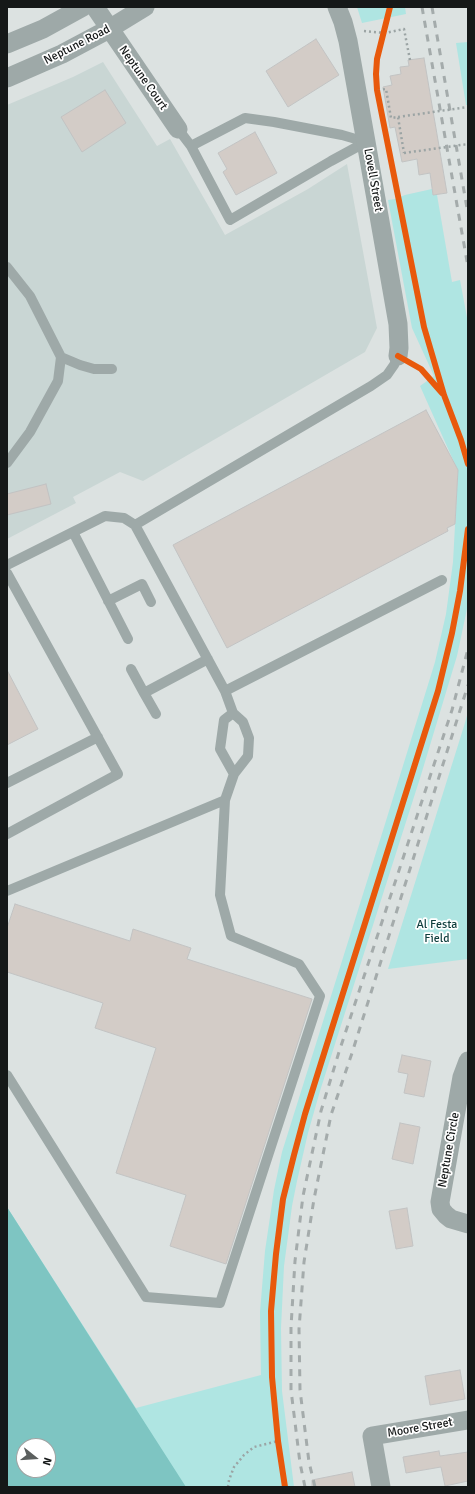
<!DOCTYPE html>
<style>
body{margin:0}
#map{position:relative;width:475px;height:1494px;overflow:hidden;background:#dce2e1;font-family:Signika,sans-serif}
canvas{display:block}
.frame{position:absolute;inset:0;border:8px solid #151818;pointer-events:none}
.north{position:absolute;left:16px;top:1438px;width:40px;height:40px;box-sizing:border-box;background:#fff;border:1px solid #a1a3a3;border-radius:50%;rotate:107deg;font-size:11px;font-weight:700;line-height:16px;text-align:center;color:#151818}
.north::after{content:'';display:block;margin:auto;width:14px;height:18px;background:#5b5f5e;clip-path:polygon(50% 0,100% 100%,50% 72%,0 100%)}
</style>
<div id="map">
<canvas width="475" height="1494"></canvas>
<div class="frame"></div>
<div class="north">N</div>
</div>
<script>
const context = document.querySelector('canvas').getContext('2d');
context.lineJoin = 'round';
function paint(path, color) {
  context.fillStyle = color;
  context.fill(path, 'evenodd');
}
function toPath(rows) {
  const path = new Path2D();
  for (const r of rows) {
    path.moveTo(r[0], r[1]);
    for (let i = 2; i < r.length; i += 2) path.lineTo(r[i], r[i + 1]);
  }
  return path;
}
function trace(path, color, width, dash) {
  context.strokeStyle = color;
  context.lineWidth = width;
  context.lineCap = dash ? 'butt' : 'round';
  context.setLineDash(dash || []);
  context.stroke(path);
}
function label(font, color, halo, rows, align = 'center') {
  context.font = font + ' Signika,sans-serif';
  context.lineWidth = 3.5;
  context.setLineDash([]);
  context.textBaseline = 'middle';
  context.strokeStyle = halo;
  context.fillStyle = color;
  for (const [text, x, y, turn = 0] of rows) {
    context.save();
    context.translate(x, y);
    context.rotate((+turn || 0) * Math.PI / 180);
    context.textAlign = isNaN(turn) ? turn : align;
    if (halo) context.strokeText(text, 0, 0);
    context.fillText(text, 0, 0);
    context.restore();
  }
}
const built = toPath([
 [103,62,157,146,170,139,225,235,308,189,347,164,377,328,365,352,143,481,120,472,73,497,76,503,7,539,7,105,73,77]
]);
const green = toPath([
 [357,7,405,7,406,14,362,23],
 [468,42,468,105,466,105,456,43],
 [432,189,433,195,437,195,452,282,460,280,468,323,468,604,457,656,421,775,320,1091,308,1133,297,1181,292,1206,284,1266,281,1328,282,1391,294,1487,7,1487,7,1207,136,1408,261,1375,260,1312,265,1251,274,1190,282,1152,385,824,435,662,446,614,453,562,458,471,420,386,434,376,412,328,388,200,395,199,405,195],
 [24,1446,48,1446,48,1470,24,1470],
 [468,712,468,959,388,969,464,726]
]);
const water = toPath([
 [7,1207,136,1409,186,1487,7,1487],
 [24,1446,48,1446,48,1470,24,1470]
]);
const building = toPath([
 [316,39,339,75,288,107,266,71,316,39],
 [424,58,447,193,433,195,430,173,419,175,417,159,402,162,395,127,390,128,383,87,392,85,390,76,401,74,400,67,409,66,408,60,424,58],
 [105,90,126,123,82,152,61,117,105,90],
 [255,132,277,173,236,195,223,172,227,169,218,153,255,132],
 [426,410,458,470,455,524,447,528,448,531,227,648,173,545,426,410],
 [46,484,51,504,7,515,7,494,46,484],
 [7,670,38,729,7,745,7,670],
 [15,904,130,941,133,929,191,948,187,959,312,999,226,1264,170,1246,186,1195,116,1173,156,1048,95,1028,103,1003,7,972,7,928,15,904],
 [402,1055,431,1061,424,1097,404,1093,408,1074,398,1072,402,1055],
 [400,1123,420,1127,413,1164,392,1159,400,1123],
 [407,1208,413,1246,396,1249,389,1211,407,1208],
 [460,1370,465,1399,430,1405,425,1376,460,1370],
 [439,1451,440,1456,468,1452,468,1481,445,1486,441,1467,406,1473,403,1457,439,1451],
 [352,1472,355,1487,312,1487,312,1480,352,1472]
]);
const path = toPath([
 [364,31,385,33,404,29,410,60],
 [378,90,386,89,391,118,398,117,404,153],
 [228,1487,229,1480,234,1467,244,1455,254,1447,278,1441]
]);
const service = toPath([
 [178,129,191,146,230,220,331,161,366,142],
 [191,146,245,118,274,122,342,135,366,142],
 [7,267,30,296,61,357,58,381,30,432,7,463],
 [61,357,80,365,94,369,112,369],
 [135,525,371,386,387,375,394,365,398,356],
 [73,532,128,639],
 [7,565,105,516,124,518,135,525,225,691,233,713,243,722,249,738,248,756,234,774,225,800,220,895,231,936,299,964,320,996,220,1303,146,1297,7,1075],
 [7,573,118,774,7,834],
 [108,601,142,584,151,602],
 [131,669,144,693,208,659],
 [225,691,442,580],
 [144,693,156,714],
 [233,713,224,720,220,749,234,774],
 [7,783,98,737],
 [7,891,225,800]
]);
const minor = toPath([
 [95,7,178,129],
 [337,7,343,22,348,41,366,142,398,324,399,348,398,356],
 [7,44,43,29,83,7],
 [7,78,62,54,109,29,145,7],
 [468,1061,462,1077,440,1202,441,1209,446,1215,451,1219,468,1224],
 [381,1487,372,1436,468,1420]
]);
const rail = toPath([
 [422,7,468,267],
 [432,7,468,214],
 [305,1487,300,1463,291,1390,291,1327,295,1261,303,1196,321,1111,339,1052,452,710,468,649],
 [315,1487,309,1462,300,1390,299,1329,304,1262,314,1199,331,1115,352,1053,468,685]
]);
const pathBridge = toPath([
 [398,117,468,107],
 [404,153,468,144]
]);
const cycleway = toPath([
 [390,7,377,59,376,74,377,90,424,327,444,395,461,440,468,464],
 [398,356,421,369,442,393],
 [285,1487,278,1441,272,1377,271,1311,276,1254,283,1199,294,1155,305,1114,438,691,452,633,460,591,468,529]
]);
const streetNames = [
 ["Neptune Road",77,45,-27],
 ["Neptune Court",143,78,55],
 ["Lovell Street",373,180,80],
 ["Neptune Circle",449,1150,-80],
 ["Moore Street",420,1428,-10]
];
const parkNames = [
 ["Al Festa",437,925],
 ["Field",437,939]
];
paint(built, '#c9d6d4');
paint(green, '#afe5e2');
paint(water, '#7ec5c2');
paint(building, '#d3ccc7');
trace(building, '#c2c3c3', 1);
trace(path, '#9ba4a4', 2.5, [2, 3]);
trace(service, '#9ea9a8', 10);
trace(minor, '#9ea9a8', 19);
trace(rail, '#a4abab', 3, [7, 7]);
trace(pathBridge, '#9ba4a4', 2.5, [2, 3]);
trace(cycleway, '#e8590c', 6);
label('12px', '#151818', '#fff', streetNames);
label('12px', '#0f3e3d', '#fff', parkNames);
</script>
